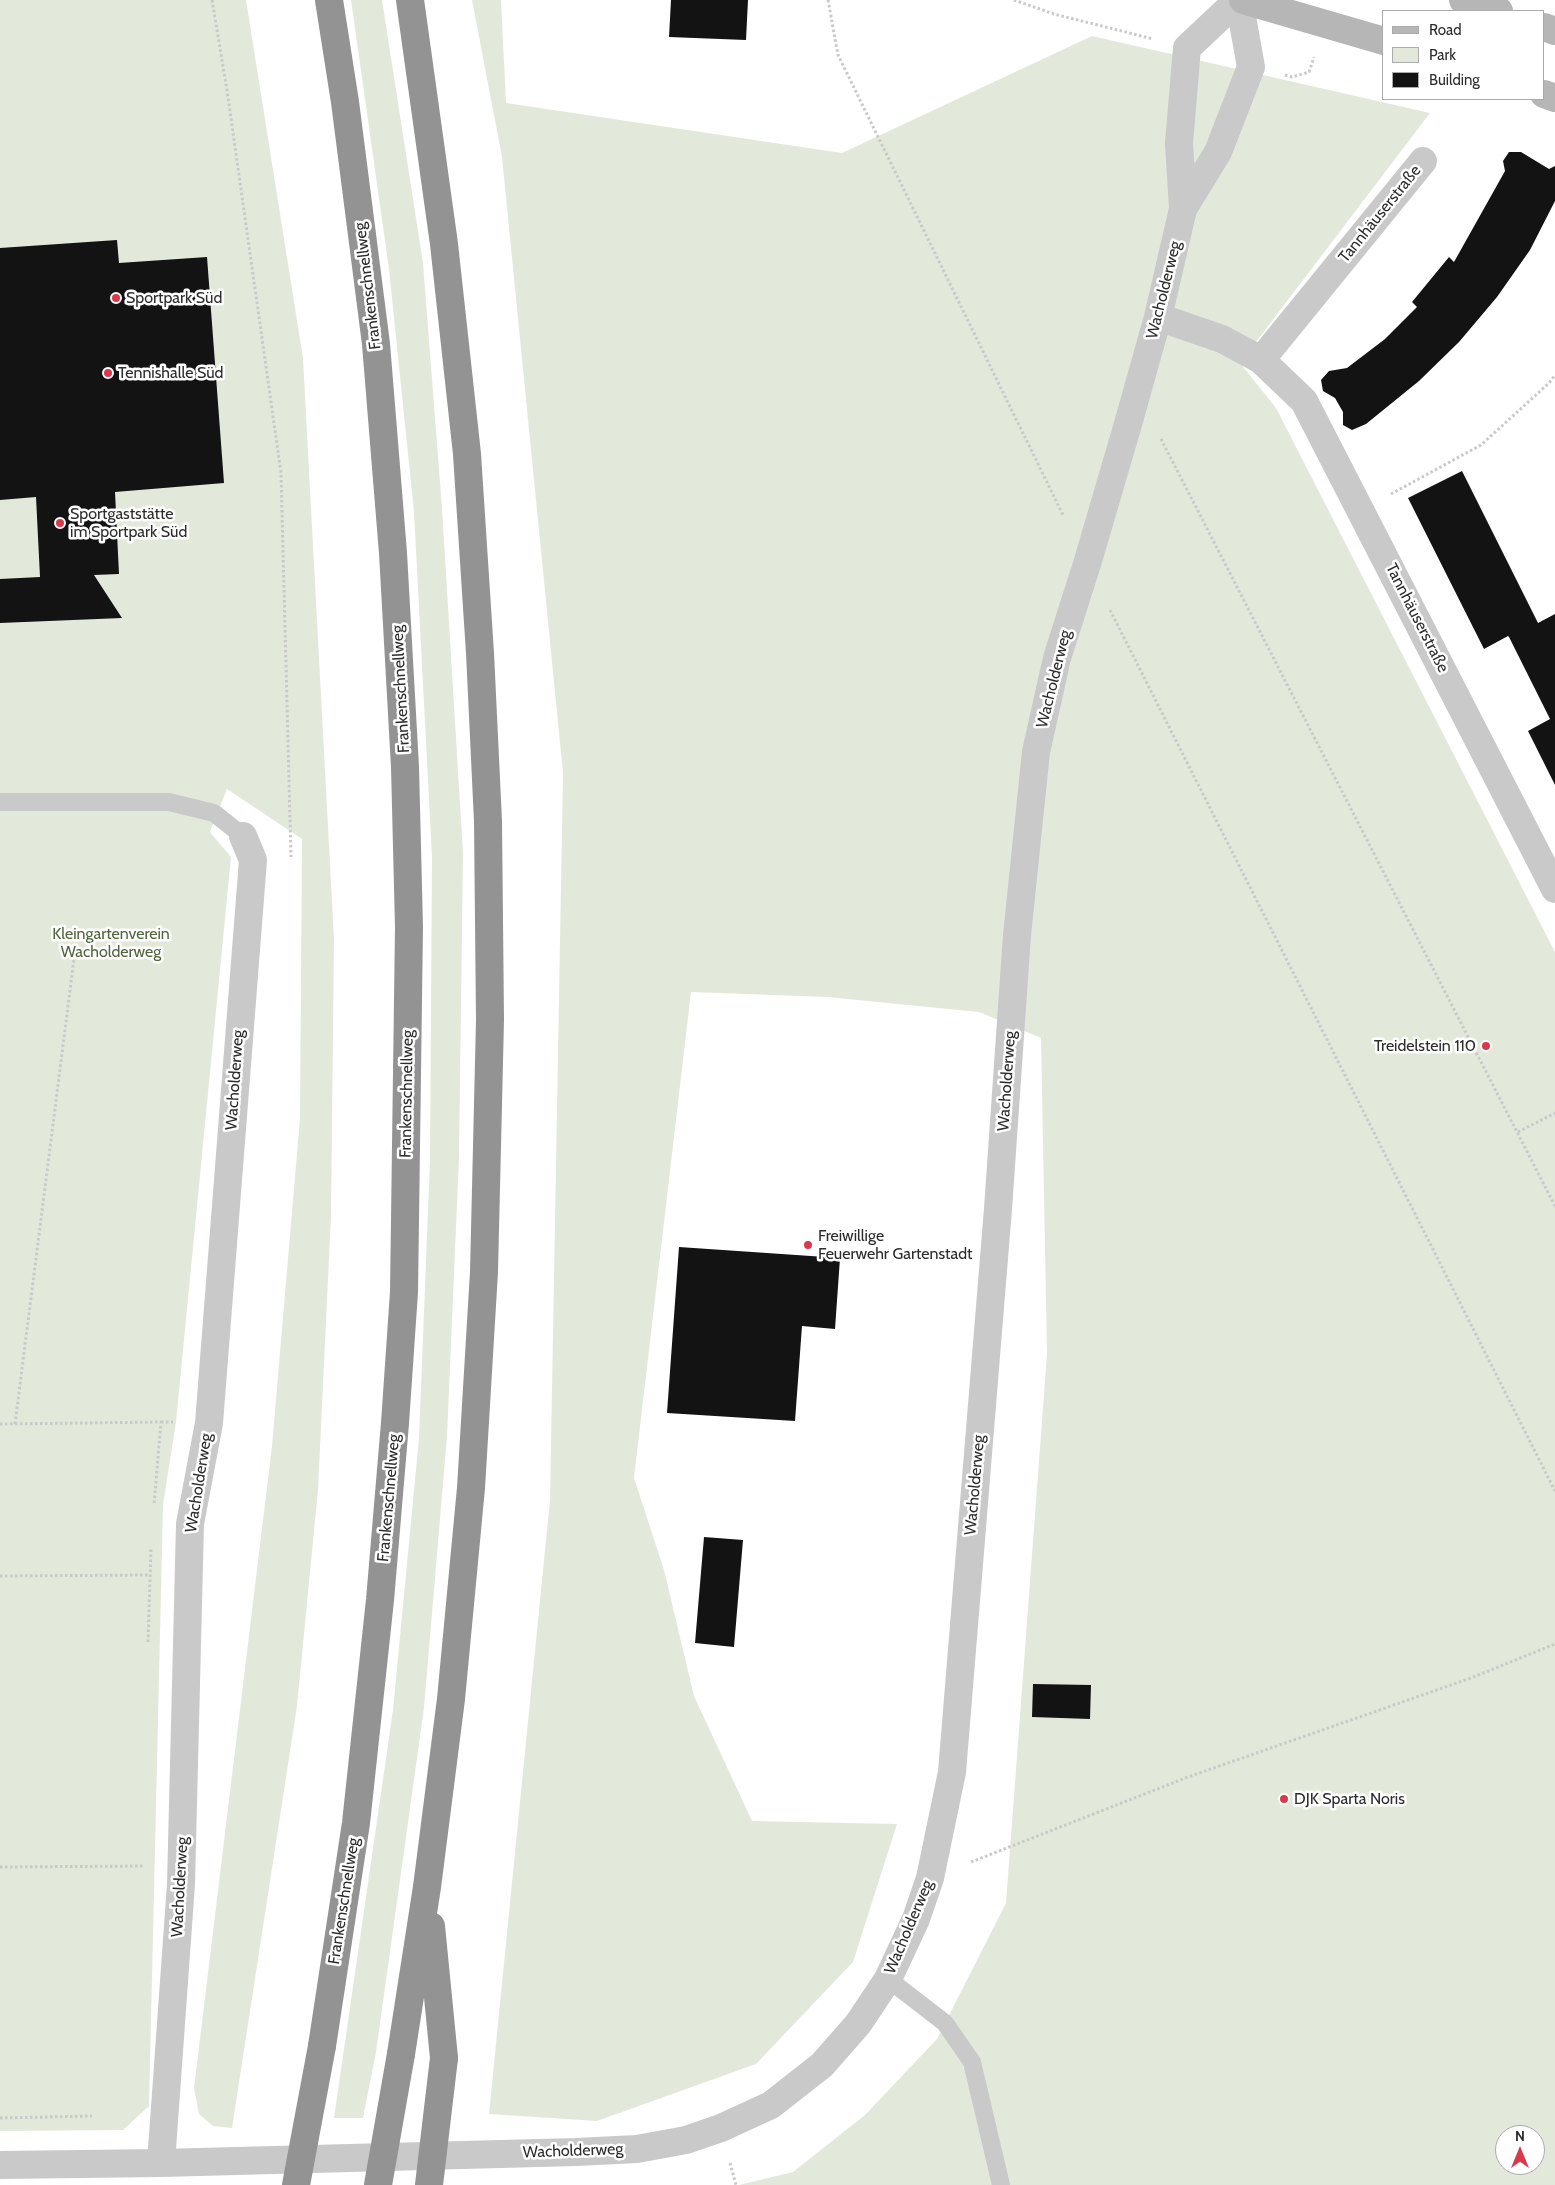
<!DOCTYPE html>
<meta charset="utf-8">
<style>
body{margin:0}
#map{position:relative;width:1555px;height:2185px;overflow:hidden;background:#fff;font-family:Cabin,sans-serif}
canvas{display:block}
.legend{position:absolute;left:1382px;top:10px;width:162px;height:90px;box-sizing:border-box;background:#fff;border:1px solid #ababab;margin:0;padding:6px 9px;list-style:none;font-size:15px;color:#2c2c2c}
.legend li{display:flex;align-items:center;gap:10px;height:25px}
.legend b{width:25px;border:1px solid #ababab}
.north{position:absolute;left:1495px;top:2125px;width:50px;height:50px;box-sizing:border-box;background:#fff;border:1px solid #ababab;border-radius:50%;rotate:0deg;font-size:14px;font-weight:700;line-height:20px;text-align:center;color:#2c2c2c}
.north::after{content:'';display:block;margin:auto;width:18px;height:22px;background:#d8394d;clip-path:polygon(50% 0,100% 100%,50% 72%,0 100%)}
</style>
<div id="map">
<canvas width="1555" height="2185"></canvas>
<ul class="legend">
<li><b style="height:6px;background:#b6b6b6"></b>Road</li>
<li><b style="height:14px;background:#e3e9da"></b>Park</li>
<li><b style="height:14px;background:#131313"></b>Building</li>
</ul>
<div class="north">N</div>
</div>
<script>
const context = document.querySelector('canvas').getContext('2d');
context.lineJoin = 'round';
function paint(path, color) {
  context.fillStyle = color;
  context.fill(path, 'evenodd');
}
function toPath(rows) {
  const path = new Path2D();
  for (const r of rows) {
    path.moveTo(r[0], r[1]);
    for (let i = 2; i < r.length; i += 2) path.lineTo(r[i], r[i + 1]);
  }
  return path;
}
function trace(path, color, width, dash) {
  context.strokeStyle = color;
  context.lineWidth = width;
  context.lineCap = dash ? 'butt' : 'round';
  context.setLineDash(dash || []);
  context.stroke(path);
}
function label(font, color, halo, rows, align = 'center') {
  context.font = font + ' Cabin,sans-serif';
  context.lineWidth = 5;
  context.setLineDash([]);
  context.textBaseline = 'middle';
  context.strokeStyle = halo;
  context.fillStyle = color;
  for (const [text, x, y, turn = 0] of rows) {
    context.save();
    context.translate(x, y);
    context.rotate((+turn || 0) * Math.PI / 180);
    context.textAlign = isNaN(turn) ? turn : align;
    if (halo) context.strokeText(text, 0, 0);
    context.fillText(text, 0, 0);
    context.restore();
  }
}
const green = toPath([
 [0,0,246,0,303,358,334,939,331,1216,318,1490,297,1706,232,2128,213,2126,199,2114,194,2088,272,1446,300,1118,302,839,227,789,210,832,231,857,176,1422,163,1505,149,2106,123,2130,0,2131],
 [351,0,382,0,423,263,442,508,463,853,459,1158,447,1436,424,1708,376,2052,363,2118,334,2118,393,1710,419,1438,430,1160,432,857,414,512,389,269],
 [472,0,501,0,506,103,842,153,1092,36,1430,113,1240,363,1276,408,1555,952,1555,2185,739,2185,793,2172,865,2115,937,2039,1006,1903,1047,1354,1041,1038,979,1012,827,997,691,992,634,1478,664,1570,694,1696,752,1821,897,1824,853,1962,756,2064,597,2121,489,2114,550,1500,563,773,502,157],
 [1505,2135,1535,2135,1535,2165,1505,2165]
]);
const building = toPath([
 [671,0,748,0,746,40,669,37],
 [1509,152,1521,152,1549,169,1555,166,1555,201,1530,250,1497,297,1459,342,1419,381,1366,424,1352,430,1343,425,1343,412,1335,398,1323,391,1321,380,1329,371,1347,368,1385,339,1417,307,1412,302,1449,257,1454,262,1505,171,1503,161],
 [117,240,119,263,207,257,224,483,115,492,119,574,94,575,122,618,0,623,0,579,40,577,36,497,0,500,0,248],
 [1462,471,1538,623,1555,614,1555,785,1528,731,1550,719,1509,637,1508,636,1484,649,1408,498],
 [679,1247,840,1258,835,1329,802,1326,795,1421,667,1413],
 [704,1537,743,1540,734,1647,695,1643],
 [1033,1684,1091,1685,1090,1719,1032,1717]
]);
const path = toPath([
 [212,0,227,90,281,473,291,857],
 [828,0,838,55,1063,515],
 [1014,0,1054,14,1153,39],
 [1285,75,1292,77,1309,72,1314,57],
 [1161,439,1555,1206],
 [1391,494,1481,445,1549,383,1555,375],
 [1110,610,1555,1491],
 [1518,1132,1555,1113],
 [161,1422,173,1422],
 [0,1424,161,1422,154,1505],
 [15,1424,75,951],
 [0,1576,148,1575],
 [148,1642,151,1548],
 [971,1862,1188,1777,1471,1678,1555,1644],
 [0,1867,145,1866],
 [0,2118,92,2116],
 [730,2163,736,2185]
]);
const lane = toPath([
 [0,802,169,802,214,813,243,836],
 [888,1979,945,2023,972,2062,1001,2185]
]);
const street = toPath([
 [1183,209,1218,152,1251,67,1239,0],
 [1158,317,1222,339,1261,360,1304,401,1555,889],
 [1261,360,1423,161],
 [161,2163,181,1884,190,1524,209,1423,253,860,243,836],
 [0,2165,161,2163,576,2152,637,2149,686,2140,721,2128,771,2105,822,2065,858,2024,888,1979,916,1919,930,1878,952,1772,998,1209,1017,935,1036,752,1057,658,1087,564,1128,424,1158,317,1183,209,1179,143,1187,48,1238,0]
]);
const secondary = toPath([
 [1243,0,1384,41],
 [1463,0,1499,11],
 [1544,27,1555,31],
 [1544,94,1555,98]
]);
const highway = toPath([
 [431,1926,444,2058],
 [322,2046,356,1823,380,1600,395,1423,404,1292,409,927,405,767,393,553,376,344,345,102,329,0],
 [401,2054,427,1887,451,1699,471,1488,484,1272,490,1020,488,821,480,653,467,454,444,244,410,0]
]);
const highwayBridge = toPath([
 [296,2185,322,2046],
 [378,2185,401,2054],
 [429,2185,444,2058]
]);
const markers = [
 [116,298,5,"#d8394d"],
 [108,373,5,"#d8394d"],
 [60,523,5,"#d8394d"],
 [1486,1046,5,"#d8394d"],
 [808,1245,5,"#d8394d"],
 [1284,1799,5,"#d8394d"]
];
const streetNames = [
 ["Tannhäuserstraße",1380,214,-51],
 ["Frankenschnellweg",368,286,-97],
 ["Wacholderweg",1164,290,-76],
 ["Tannhäuserstraße",1417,618,63],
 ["Wacholderweg",1054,679,-76],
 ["Frankenschnellweg",401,689,-93],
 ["Wacholderweg",235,1080,-86],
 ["Wacholderweg",1007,1081,-86],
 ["Frankenschnellweg",407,1094,-89],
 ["Wacholderweg",199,1483,-81],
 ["Wacholderweg",975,1485,-85],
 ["Frankenschnellweg",389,1498,-85],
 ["Wacholderweg",180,1887,-87],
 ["Frankenschnellweg",344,1901,-81],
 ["Wacholderweg",909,1927,-67],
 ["Wacholderweg",573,2151,-2]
];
const poiNames = [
 ["Sportpark Süd",126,298],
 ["Tennishalle Süd",118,373],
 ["Sportgaststätte",70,514],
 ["im Sportpark Süd",70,532],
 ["Treidelstein 110",1476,1046,"right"],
 ["Freiwillige",818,1236],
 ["Feuerwehr Gartenstadt",818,1254],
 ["DJK Sparta Noris",1294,1799]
];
const parkNames = [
 ["Kleingartenverein",111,934],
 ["Wacholderweg",111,952]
];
paint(green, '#e3e9da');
paint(building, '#131313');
trace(path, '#c9c9c9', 3, [2.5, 2.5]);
trace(lane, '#c9c9c9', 18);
trace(street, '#c9c9c9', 28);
trace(secondary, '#b6b6b6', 28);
trace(highway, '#939393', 28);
trace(highwayBridge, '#939393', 28);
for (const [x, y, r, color] of markers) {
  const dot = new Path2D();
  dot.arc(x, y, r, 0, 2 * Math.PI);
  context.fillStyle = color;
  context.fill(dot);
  trace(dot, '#fff', 2);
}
label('16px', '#2c2c2c', '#fff', streetNames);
label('16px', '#2c2c2c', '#fff', poiNames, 'left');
label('16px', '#51643d', '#fff', parkNames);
</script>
